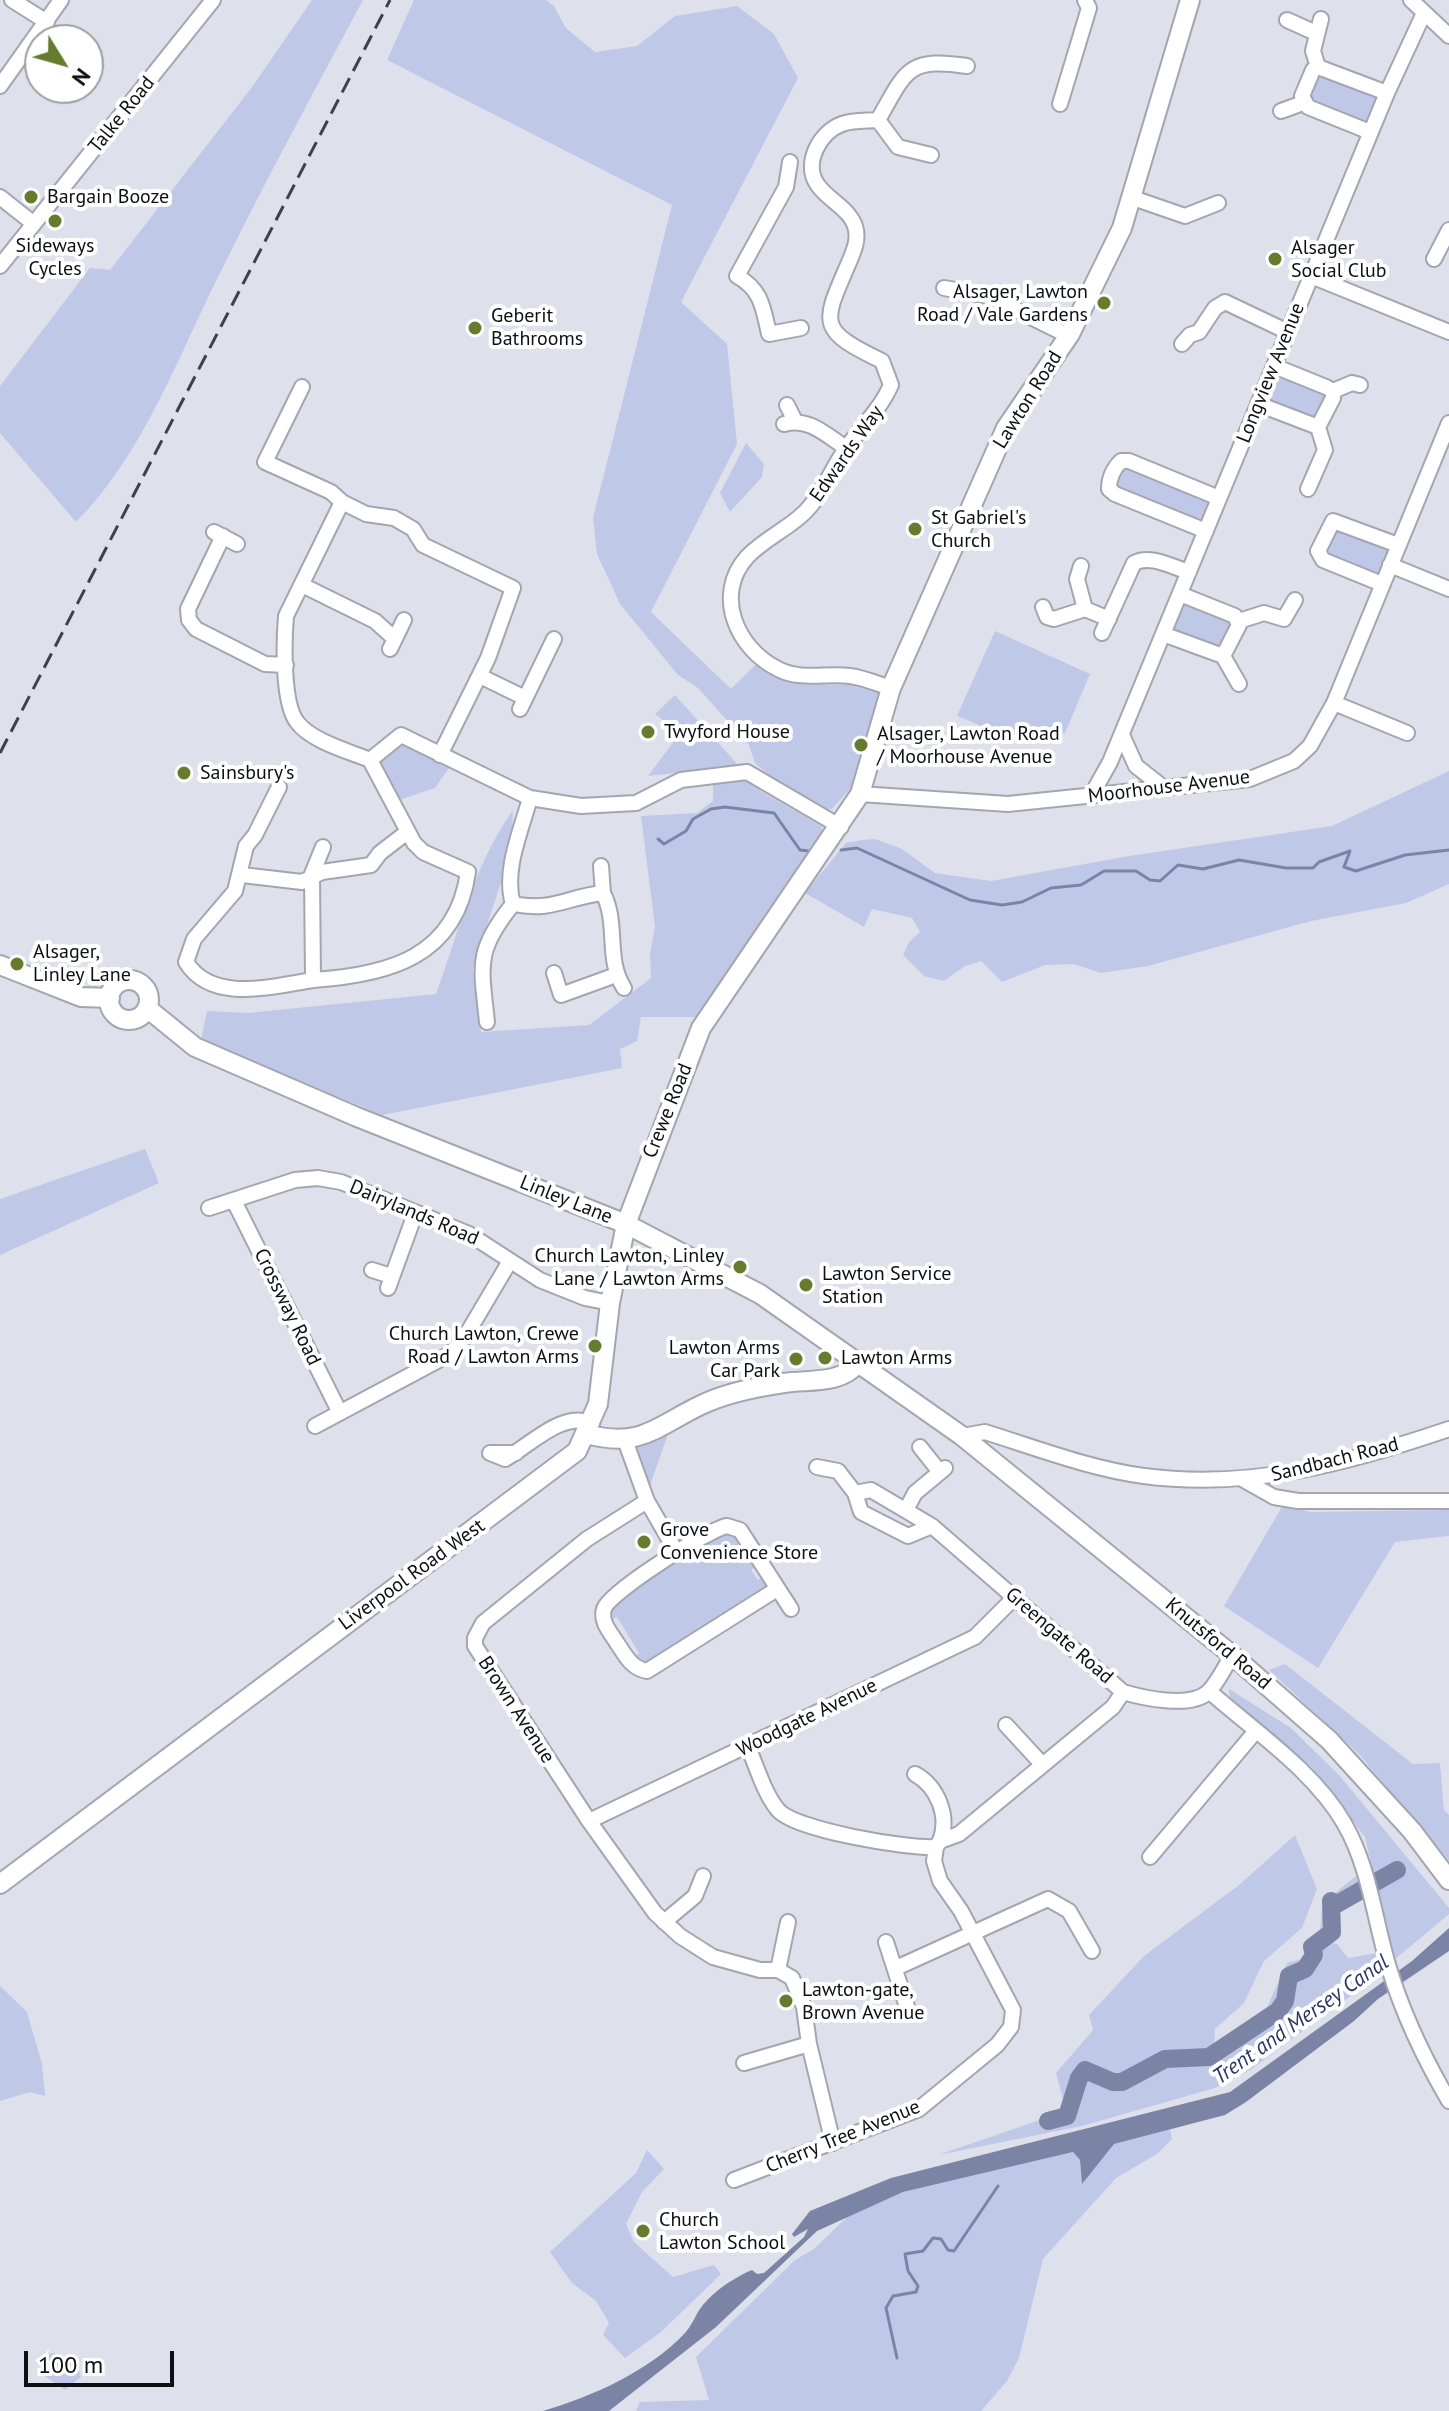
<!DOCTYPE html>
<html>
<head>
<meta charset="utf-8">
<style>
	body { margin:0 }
	#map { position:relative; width:1449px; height:2411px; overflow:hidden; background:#dee1ec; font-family:"PT Sans",sans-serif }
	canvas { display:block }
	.north { position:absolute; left:24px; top:24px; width:80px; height:80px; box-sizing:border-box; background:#fff; border:2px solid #9f9fa0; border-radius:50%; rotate:127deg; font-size:22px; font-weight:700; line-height:32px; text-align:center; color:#0e0f12 }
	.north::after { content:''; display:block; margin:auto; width:28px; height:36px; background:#657b2d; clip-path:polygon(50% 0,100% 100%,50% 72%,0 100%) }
	.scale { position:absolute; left:24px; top:2351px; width:150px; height:36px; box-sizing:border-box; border:4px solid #0e0f12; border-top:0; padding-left:10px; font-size:24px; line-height:28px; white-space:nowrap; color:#0e0f12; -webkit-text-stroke:6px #fff; paint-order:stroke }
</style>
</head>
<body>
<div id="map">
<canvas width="1449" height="2411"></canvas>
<div class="north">N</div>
<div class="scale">100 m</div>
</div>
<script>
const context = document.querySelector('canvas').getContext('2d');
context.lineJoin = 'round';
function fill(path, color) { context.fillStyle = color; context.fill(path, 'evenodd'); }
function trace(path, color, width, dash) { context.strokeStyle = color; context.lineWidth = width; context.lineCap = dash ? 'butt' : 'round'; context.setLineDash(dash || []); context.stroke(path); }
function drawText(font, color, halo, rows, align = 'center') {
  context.font = font + ' "PT Sans",sans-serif'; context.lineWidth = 8; context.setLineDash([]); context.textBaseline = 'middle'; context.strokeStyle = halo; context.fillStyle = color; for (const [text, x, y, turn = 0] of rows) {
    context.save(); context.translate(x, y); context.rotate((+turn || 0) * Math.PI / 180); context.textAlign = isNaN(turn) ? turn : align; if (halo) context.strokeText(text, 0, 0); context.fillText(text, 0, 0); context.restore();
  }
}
fill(new Path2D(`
	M312,0h51c-50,93 -100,186 -147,281 -40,81 -75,176 -140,241l-76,-89v-47l90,-118 20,2 142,-183z
	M414,0h132l8,6 12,22 29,24 42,-6 38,-30 62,-10 37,28 24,44 -117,224 46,42 10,100 -86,168 80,77 25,-25 37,20 57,1 32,9 -25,87 -25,28 -9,1 -43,-25 -25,-22 -6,-18 -51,-57 -20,-13 -58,-71 -23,-50 -4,-36 79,-313 -285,-145z
	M1316,72l66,23 -14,32 -61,-26z
	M1276,370l54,23 -10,28 -57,-18z
	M746,443l18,21 -2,13 -32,35 -10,-19z
	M1122,464l93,36 -12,27 -91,-40z
	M1331,527l62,19 -13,34 -58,-25z
	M1183,598l50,21 -9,32 -55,-18z
	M995,631l95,43 -25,59 -51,6 -57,-23z
	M675,695l64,71 -91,10 32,-43 -25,-19z
	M405,745l44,23 -14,20 -36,12 -18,-39 15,-14z
	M1449,771v113l-43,19 -95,18 -163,45 -47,7 -27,-9 -29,1 -43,17 -21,-21 -16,5 -21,15 -20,-5 -21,-21 6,-13 11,-10 -8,-14 -40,-9 -8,18 -59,-34 41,-50 16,-3 13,-1 27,10 33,24 56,8 138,-25 203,-30z
	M744,774l18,18 59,34 3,9 -124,182h-59l-4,24 -17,8 2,19 -240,47 -181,-75 6,-29 41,2 188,-19c23,-63 38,-129 77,-184l-2,41 -38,118 8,63 108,-7 62,-47 -1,-25 5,-26 -14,-111 56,-3 16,-12v-19z
	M145,1149l14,34 -159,72v-56z
	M668,1434l-20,57 -12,-38 2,-5z
	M1283,1505l27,7 139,-2v26l-54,6 -77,126 -94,-62z
	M723,1531h8l12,10 -7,5 7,13 9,-5 6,11 -7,5 7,10 6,-5 3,14 -120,79 -14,-9 6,-6 -22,-36 -9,4 3,-16z
	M1285,1664l128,100 27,-1 4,47 5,5v46l-90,-107 -90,-84z
	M1229,1689l62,39 48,47 110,133v6l-55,46 -29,-123 -54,-70 -81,-69z
	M1295,1835l22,54 -15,39 -38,33 -20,42 -29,26 -1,15 53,-37 20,-44 15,-4 18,-27 2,-22 8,-13 26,-21 7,17 -25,17 -11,32 10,2 11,14 29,-5 2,15 -5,11 -124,91 -35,18 -133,38 -144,29 128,-44 -10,-38 37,-43 -4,-15 55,-59 95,-71z
	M0,1986l27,26 15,52 3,32 -15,-4 -30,9z
	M1170,2129l2,10 -15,15 -41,24 -73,81 -24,99 -12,23 -26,30h-345l4,-9 69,-2 -13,-43 99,-97 19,-11 33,-32 56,-25 170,-40 7,8 2,23 32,-39z
	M647,2150l17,19 -22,23 -16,32 8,18 39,35 41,-12 7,9 -60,58 -36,26 -22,-23 6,-12 -13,-22 -24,-18 -22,-31 86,-79z
	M54,2353c12,3 24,11 27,24l-16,13 -25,-17 4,-19z`), '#c0c8e7');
fill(new Path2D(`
	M1449,1928v23l-71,48 -24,22 -108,81 -21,13 -111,29 -32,40 -2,-24 -7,-8 -170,40 -86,39 -101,96 -107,84h-66c50,-15 105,-39 142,-78 6,-7 9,-14 13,-21 11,-18 35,-34 54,-42l5,4 7,-1 40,-36 4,-8 -14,8 -2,-3 18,-23 81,-33 339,-86 182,-131z`), '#7c84a5');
trace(new Path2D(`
	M658,839l6,5 22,-13 7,-12 18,-10 14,-2 49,6 26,37 9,1
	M841,850l16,-2 113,52 32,5 20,-3 29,-14 30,-3 23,-14h32l14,9 10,1 18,-16 25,4 36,-9 47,8h27l6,-6 31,-11 -6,16 12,4 49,-16 44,-5
	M897,2358l-11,-50 7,-12 23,-4 2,-6 -10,-15 -3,-17 18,-3 10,-13 8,1 7,11 6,1 44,-65`), '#7c84a5', 3);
trace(new Path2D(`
	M1048,2121l19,-5 12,-38 6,-8 28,12h9l43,-23 44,-2 69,-46 7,-10 4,-25 16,-7 9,-14 -2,-8 20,-15 -1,-31 6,3 60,-34`), '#7c84a5', 18);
const minor = new Path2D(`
	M12,0l35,22
	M1411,0l38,36
	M1287,20l29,13
	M1318,67l-5,-16 8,-32
	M0,86l61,-86
	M1060,104l29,-96 -4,-8
	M1281,111l22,-8
	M878,120c-12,1 -25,0 -36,4 -22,8 -39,39 -25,60 11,17 35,25 39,46 2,11 -2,20 -6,30 -27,63 -35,69 32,101l9,24c-11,25 -31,43 -46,65 -14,20 -23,45 -40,62 -17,17 -41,27 -58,45 -34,38 -10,92 31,112 23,12 47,4 72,7 14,2 28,8 41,12
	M878,120c28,-49 29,-63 89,-54
	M878,120l20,27 33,8
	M1370,132l-62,-25 -6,-11 11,-26 5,-3 69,26
	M790,162l-4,25 -49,89c25,14 26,32 32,58l32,-6
	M0,197l34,27
	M1133,198l52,18 33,-13
	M1434,259l15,-29
	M0,266l213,-266
	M1311,276l138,56
	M944,288l44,8 81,40
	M1182,344l8,-9 9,-3 16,-24 10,-6 63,30
	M302,387l-37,75 66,30 11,10 24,12 28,4 19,11 10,16 90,43 -25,70 -48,97
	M1333,391l19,-8 8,2
	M1258,404l60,23 15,-29v-7l-7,-4 -52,-21
	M787,405l8,16
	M784,424c25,-7 42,11 62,24
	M1308,489l17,-39 -7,-23
	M342,502l-56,114c-2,23 -4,87 11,106 14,19 51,29 73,38l31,-25 129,63 51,8 55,-3 45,-23 66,-8 94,55
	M1206,531l-91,-37 -6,-5c0,-11 4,-20 12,-28h8l90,37
	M214,532l23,12
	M223,536l-35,73 1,11 7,9 69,35 21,1
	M1390,565l59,24
	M1081,566l-4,13 8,30
	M1382,584l-59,-24 -5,-9 15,-30 65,24
	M302,585l73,36 20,18
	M1043,607l4,10 7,2 31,-10 24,10
	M1239,621l25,-8 20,6 11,-19
	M1102,633l32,-70c16,-9 38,4 55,9
	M1163,634l60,22 16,-31 -4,-9 -55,-22
	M390,649l14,-29
	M1223,656l16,28
	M480,676l45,22
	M1334,703l73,30
	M520,709l34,-70
	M1122,735l14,31 28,22
	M279,787l-24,48 -9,11 -11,45 -41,48 -8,23c26,42 87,24 127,18l-1,-106 11,-27
	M860,794l148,10 242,-25 44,-18 16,-15 24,-43 115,-280
	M1091,796l19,-34 277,-669 37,-80
	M530,798c-9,33 -27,73 -17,106 40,8 53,-7 90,-11 16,31 2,65 21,95
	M601,866l2,27
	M242,875l60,7 20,-10 49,-7 9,-12 26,-20
	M554,973l7,22 55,-20
	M313,980c76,-5 143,-23 155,-108l-45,-20 -9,-9 -44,-83
	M487,1022c-6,-57 -12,-71 26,-118
	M234,1201l106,212
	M209,1208l86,-28 23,-2 23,4 128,52 71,46 45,18 25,5
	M372,1270l19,6
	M388,1288l27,-74
	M315,1426l135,-72 15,-17 45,-76
	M962,1436l23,-4c51,16 106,37 159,44 107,14 205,-13 305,-47
	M625,1440l22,61 30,52
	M920,1447l19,24
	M516,1453h-26l15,6c26,-14 56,-48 87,-36
	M817,1467l21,4 17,22
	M1242,1479l32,18 24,4h151
	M647,1501l-60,38 -104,84 -8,15v8l114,175 66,92 25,23 33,21 47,13h18l14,8 12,29 5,37 24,99
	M907,1508l8,-15 30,-25
	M932,1526l-24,10 -47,-24 -6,-19 16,-3 61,36 191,166c20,6 66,16 84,1 10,-9 18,-26 25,-38
	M777,1589l-130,82c-16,-3 -21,-15 -30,-28 -6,-10 -17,-21 -13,-34 4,-16 105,-80 123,-83l13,4 51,79
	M1209,1691c45,40 104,79 135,132 26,45 30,96 45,145 14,46 36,92 60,133
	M1006,1725l35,38
	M748,1747c9,20 16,46 30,63 17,20 130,39 158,37l4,-6 19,-7 154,-127 10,-15
	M915,1774c22,12 35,42 25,67
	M589,1821l386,-184 39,-39
	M1150,1857l105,-125
	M664,1922l31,-26 8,-20
	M886,1942l22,68
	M896,1968l152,-69 21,12 23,40
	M778,1970l10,-48
	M744,2063l65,-19
	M734,2180l185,-71 78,-64 14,-18 2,-17 -52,-99 -21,-30 -6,-20 2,-14`);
const major = new Path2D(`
	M0,965l81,32 29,1
	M109 1000a20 20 0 1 1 40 0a20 20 0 1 1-40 0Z
	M147,1008l48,39 162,70 269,107 134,70 202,142 270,219 97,85 83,91 37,49
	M587,1434c53,15 70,-8 114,-29 25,-12 55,-18 83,-22 25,-4 56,2 74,-20
	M0,1884l577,-433 21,-47 12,-101 16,-79 75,-196 159,-234 31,-106 115,-260 64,-94 52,-106 68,-228`);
trace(minor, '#a3a6b1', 18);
trace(major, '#a3a6b1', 22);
trace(minor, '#fff', 14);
trace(major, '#fff', 18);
trace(new Path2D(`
	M0,753l390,-753`), '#404146', 3, [16, 8]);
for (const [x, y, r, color] of [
	[31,197,8,"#657b2d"],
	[55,221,8,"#657b2d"],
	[1275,259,8,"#657b2d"],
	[1104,303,8,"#657b2d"],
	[475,328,8,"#657b2d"],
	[915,529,8,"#657b2d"],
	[648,732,8,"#657b2d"],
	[861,745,8,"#657b2d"],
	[184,773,8,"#657b2d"],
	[17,964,8,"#657b2d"],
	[740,1267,8,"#657b2d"],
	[806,1285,8,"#657b2d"],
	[595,1346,8,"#657b2d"],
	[825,1358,8,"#657b2d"],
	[796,1359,8,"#657b2d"],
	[644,1542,8,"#657b2d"],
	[786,2001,8,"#657b2d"],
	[643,2231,8,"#657b2d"]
]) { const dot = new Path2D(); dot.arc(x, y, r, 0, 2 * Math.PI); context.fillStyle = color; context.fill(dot); trace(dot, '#fff', 3); }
drawText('20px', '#0e0f12', '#fff', [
	["Talke Road",122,115,-51],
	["Longview Avenue",1271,373,-68],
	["Lawton Road",1028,400,-58],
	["Edwards Way",847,454,-55],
	["Moorhouse Avenue",1169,787,-7],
	["Crewe Road",668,1111,-68],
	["Linley Lane",566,1200,22],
	["Dairylands Road",414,1213,23],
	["Crossway Road",287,1307,64],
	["Sandbach Road",1335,1460,-14],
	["Liverpool Road West",412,1575,-36],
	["Greengate Road",1059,1636,41],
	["Knutsford Road",1218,1644,40],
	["Brown Avenue",516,1710,57],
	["Woodgate Avenue",807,1718,-26],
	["Cherry Tree Avenue",843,2137,-22]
]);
drawText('20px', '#0e0f12', '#fff', [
	["Bargain Booze",47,197],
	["Sideways",55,246,"center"],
	["Cycles",55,269,"center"],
	["Alsager",1291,248],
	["Social Club",1291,271],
	["Alsager, Lawton",1088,292,"right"],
	["Road / Vale Gardens",1088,315,"right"],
	["Geberit",491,316],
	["Bathrooms",491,339],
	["St Gabriel's",931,518],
	["Church",931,541],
	["Twyford House",664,732],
	["Alsager, Lawton Road",877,734],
	["/ Moorhouse Avenue",877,757],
	["Sainsbury's",200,773],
	["Alsager,",33,952],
	["Linley Lane",33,975],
	["Church Lawton, Linley",724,1256,"right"],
	["Lane / Lawton Arms",724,1279,"right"],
	["Lawton Service",822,1274],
	["Station",822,1297],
	["Church Lawton, Crewe",579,1334,"right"],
	["Road / Lawton Arms",579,1357,"right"],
	["Lawton Arms",780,1348,"right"],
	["Car Park",780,1371,"right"],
	["Lawton Arms",841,1358],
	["Grove",660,1530],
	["Convenience Store",660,1553],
	["Lawton-gate,",802,1990],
	["Brown Avenue",802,2013],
	["Church",659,2220],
	["Lawton School",659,2243]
], 'left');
drawText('italic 22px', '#2b3461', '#fff', [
	["Trent and Mersey Canal",1301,2020,-35]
]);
</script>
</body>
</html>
